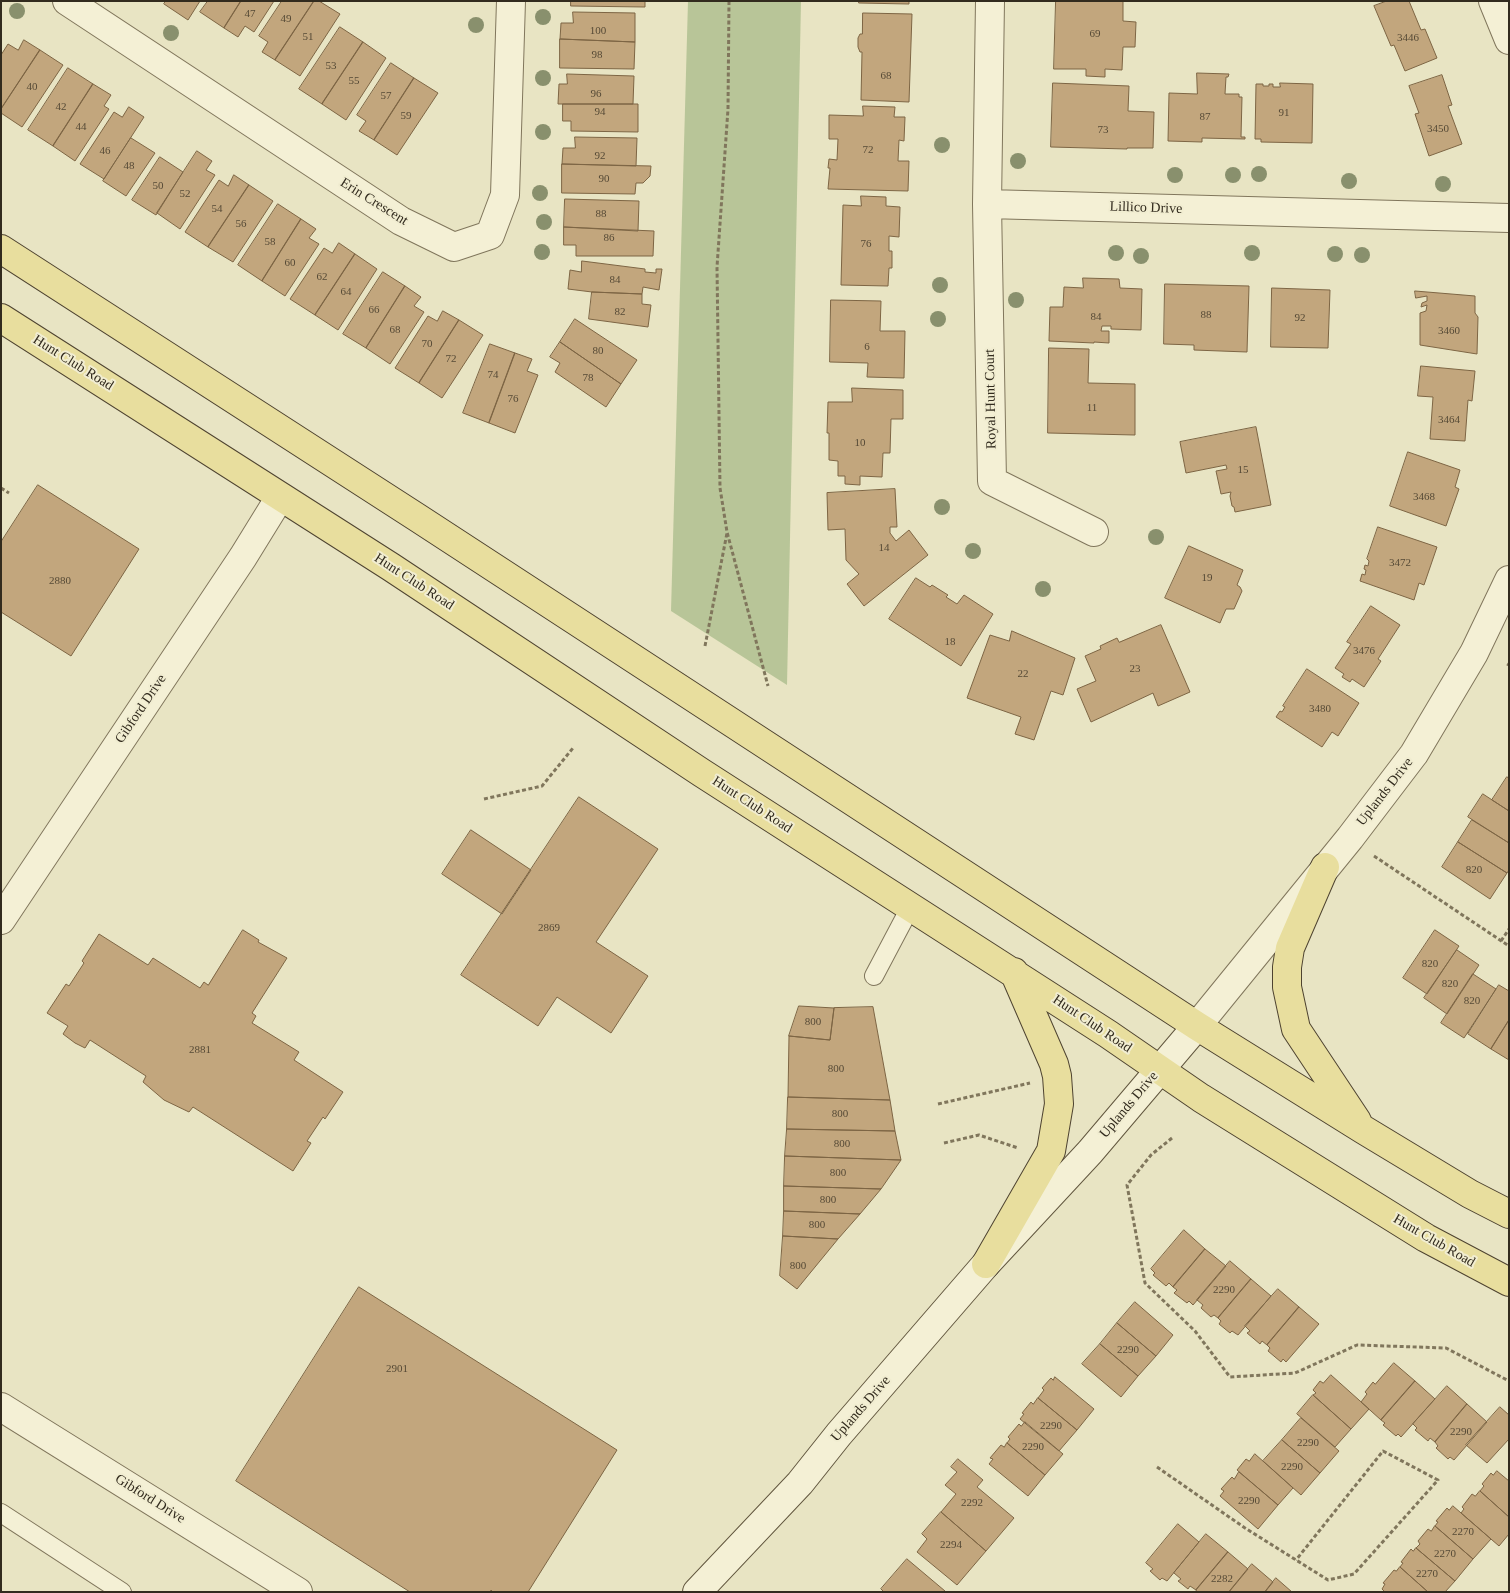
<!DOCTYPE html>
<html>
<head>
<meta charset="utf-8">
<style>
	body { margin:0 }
	#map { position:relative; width:1510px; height:1593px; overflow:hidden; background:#e8e4c3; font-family:"Times New Roman",serif }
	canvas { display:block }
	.frame { position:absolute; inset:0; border:2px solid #322b1e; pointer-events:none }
</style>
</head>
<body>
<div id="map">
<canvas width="1510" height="1593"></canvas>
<div class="frame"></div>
</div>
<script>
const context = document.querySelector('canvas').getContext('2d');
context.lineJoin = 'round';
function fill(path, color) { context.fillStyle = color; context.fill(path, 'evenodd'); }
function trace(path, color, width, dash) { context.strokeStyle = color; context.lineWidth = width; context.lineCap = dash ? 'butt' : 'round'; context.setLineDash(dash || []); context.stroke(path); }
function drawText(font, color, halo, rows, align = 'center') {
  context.font = font + ' "Times New Roman",serif'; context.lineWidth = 4; context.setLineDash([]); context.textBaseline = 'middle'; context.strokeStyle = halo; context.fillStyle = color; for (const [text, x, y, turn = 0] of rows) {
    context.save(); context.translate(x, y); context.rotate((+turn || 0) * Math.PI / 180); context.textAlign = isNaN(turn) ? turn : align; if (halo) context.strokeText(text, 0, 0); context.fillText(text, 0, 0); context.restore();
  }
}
fill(new Path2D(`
	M688,1h113l-14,684 -116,-74z`), '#b8c598');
const building = new Path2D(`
	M166,1h34l-12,19 -24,-16z
	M208,1h33l-17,27 -24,-16z
	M241,1h33l-20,31 -9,-6 -7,11 -14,-9z
	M282,1h32l-39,59 -13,-8 6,-10 -9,-6z
	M314,1h5l21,13 -40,62 -25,-16z
	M571,1h74v6l-74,-1z
	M859,1h50v3l-50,-1z
	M1056,1h67v20l13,1 -1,25h-12l-1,23 -17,-1v8l-19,-1v-7h-32z
	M1387,1h22l12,29 4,-1 12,29 -32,13 -11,-26 -3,1 -17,-40z
	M573,12l62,1v29l-75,-3 1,-16h12z
	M863,13l49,1 -3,88 -48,-2 1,-48h-2l-2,-5v-9l2,-4h2z
	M340,27l23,15 -41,62 -23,-15z
	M560,39l75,3 -1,27 -74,-1z
	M24,40l16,10 -39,59v-54l7,-11 10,6z
	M363,42l23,16 -40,62 -24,-16z
	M40,50l23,15 -41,62 -21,-14v-4z
	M391,63l23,15 -40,62 -15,-9 7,-10 -9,-6z
	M68,68l25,16 -40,62 -25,-16z
	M1197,73l32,1 -1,3h-2l-1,17h14v3h3l-1,40h4v2l-43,-1v4l-34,-1 1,-48 28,1z
	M567,74l67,2 -1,28h-75l1,-20h8z
	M1442,75l10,30 -4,1 14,38 -33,12 -14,-42 4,-1 -10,-27z
	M414,78l24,15 -41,62 -23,-15z
	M1053,83l76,3 -1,25 26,1 -1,36h-26v1l-76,-2z
	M1280,83l33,1 -1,59 -51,-1v-3h-6l1,-55h7v2h6v-2h4v3h7z
	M93,84l18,11 -7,11 5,3 -34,52 -22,-15z
	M563,104h75v28l-67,-1v-10h-8z
	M863,106l32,1 -1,10h11l-1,24 -5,-1 -1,21h11l-1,30 -80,-2 2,-21h-2l1,-9 8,1 1,-21h-9v-24l34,1z
	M129,107l15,10 -40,62 -24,-15 34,-52 8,5z
	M575,137l62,1 -1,28 -74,-2 1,-16h12z
	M131,138l24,15 -29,43 -23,-15z
	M197,151l15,10 -6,9 9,5 -35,54 -23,-16z
	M160,157l23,15 -27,43 -24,-15z
	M562,164l89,2 -1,10 -7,7h-7l-1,11 -73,-1z
	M234,175l15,10 -41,62 -23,-15 34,-52 9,6z
	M249,185l24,16 -40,61 -25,-15z
	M861,196l25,1v9l14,1 -1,30 -10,-1v15h3v17h-3l-1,18 -47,-1 2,-80 18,1z
	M565,199l74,2 -1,30 -74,-4z
	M278,204l23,15 -39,62 -24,-16z
	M301,219l15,10 -7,9 10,6 -34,52 -23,-15z
	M564,227l90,4 -1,25h-77v-11h-12z
	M339,243l16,11 -40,61 -25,-16 34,-51 8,5z
	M355,254l22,15 -39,61 -23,-15z
	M582,261l63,8v3l11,1v-4h6l-3,21 -16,-3 -1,7 -50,-2 -24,-3 2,-19 11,2z
	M383,272l22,14 -39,62 -23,-14z
	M1083,278l36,1 1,9 22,1 -1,41 -30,-1v-3h-9l-1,5h8v12l-15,-1v1l-45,-2 1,-34h13l1,-20 19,1z
	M1165,284l84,2 -2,66 -53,-2v-5l-30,-1z
	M405,286l16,11 -7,9 10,6 -34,52 -24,-16z
	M1272,288l58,2 -2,58 -57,-1z
	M1415,291l60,5v17l3,4 -1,37 -57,-9v-32l6,-2 1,-6 -6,2 1,-4 5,-2v-5l-11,2z
	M592,292l50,2v10l9,1 -3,22 -59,-8z
	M831,300l50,1 -1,30h25l-1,47 -37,-1 1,-14 -38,-1z
	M443,311l16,9 -40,63 -24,-15 33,-52 9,5z
	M575,319l62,41 -16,24 -61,-42z
	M459,320l24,15 -41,63 -23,-15z
	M560,342l61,42 -15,23 -51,-35 5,-9 -10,-6z
	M490,344l25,9 -26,70 -26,-10z
	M1049,348l40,1 -1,34 47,1v51l-87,-2z
	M515,353l17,6 -5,12 11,4 -23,58 -26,-10z
	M1421,366l54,5 -3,30 -4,-1 -3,41 -35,-2 3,-42 -15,-1z
	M852,388l51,2v29h-12l-1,34h-7l-1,24 -22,-1v9l-15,-1v-8h-7v-15l-9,-1v-27h-2l1,-31h24z
	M1256,427l15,78 -36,7 -1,-5 -2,-1 -2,-10 1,-4 -10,2 -5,-23 11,-2 -1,-4 -40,8 -6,-31z
	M1408,452l52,18 -5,17 4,2 -13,37 -56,-20z
	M38,485l101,64 -68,107 -70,-44v-70z
	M895,489l2,38h-7v6l6,8 13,-11 19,25 -64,51 -17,-22 12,-10 -13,-14 -1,-31 -17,1 -1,-37z
	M1378,527l59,20 -13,38 -5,-2 -5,17 -54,-19 2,-7 3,1 1,-5 -2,-1 1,-4 3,1 1,-5 -2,-2z
	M1189,546l54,24 -6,15 3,2 2,4 -8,18h-8l-6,14 -55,-25z
	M916,578l14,9 2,-2 16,10 -2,2 11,7 7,-9 29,19 -32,52 -72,-47z
	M1371,606l29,19 -22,34 3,2 -17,26 -12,-8 -2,3 -8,-5 2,-3 -9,-6 16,-24 -4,-2z
	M1161,625l29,67 -32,14 -5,-13 -62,29 -14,-33 19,-8 -11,-25 16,-7 -1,-3 17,-8 2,4z
	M1012,631l63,27 -12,37 -12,-4 -17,49 -19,-6 6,-17 -54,-19 23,-63 19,6z
	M1307,669l52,34 -21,33 -6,-4 -10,15 -46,-30 4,-6 2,1 3,-5 -2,-1z
	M1507,777l2,1v33l-17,-11z
	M1483,794l26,17v32l-41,-26z
	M579,797l79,52 -62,93 52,34 -37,57 -54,-36 -19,29 -77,-51z
	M1472,820l37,23v27l-2,3 -49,-31z
	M471,830l60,40 -29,44 -60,-40z
	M1458,842l49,31 -17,26 -48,-32z
	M243,930l16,10 -1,2 29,16 -35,55 4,3 -4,7 47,29 -5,8 49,32 -18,27 -2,-2 -16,24 4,2 -18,28 -100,-64 -4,5 -25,-12 -21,-18 3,-6 -56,-36 -5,8 -10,-5 -12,-9 5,-8 -21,-13 19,-29 3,2 15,-23 -2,-2 17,-27 49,31 5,-7 47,30 4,-6 4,3z
	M1435,930l24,16 -32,48 -24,-16z
	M1457,950l22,15 -32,49 -23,-16z
	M1473,974l23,15 -32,49 -23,-15z
	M1499,985l10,6v29l-18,29 -23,-15z
	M799,1006l35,2 -4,32 -41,-4z
	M873,1007l17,93 -102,-3 1,-61 41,4 4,-32z
	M1509,1020v40l-18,-11z
	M788,1097l102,3 5,31 -108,-2z
	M787,1129l108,2 6,29 -116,-4z
	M785,1156l116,4 -20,29 -97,-3z
	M784,1186l97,3 -21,25 -76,-3z
	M784,1211l76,3 -22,25 -55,-3z
	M1184,1230l21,19 -32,38 -4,-4 -3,3 -13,-11 2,-2 -4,-4z
	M783,1236l55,3 -41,50 -17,-13z
	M1205,1249l21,17 -33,39 -4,-4 -2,2 -13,-10 3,-3 -4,-3z
	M1230,1261l21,18 -33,39 -4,-3 -3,2 -10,-9 2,-3 -6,-5z
	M1251,1279l20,17 -33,39 -6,-4 -2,2 -11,-9 2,-3 -3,-3z
	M359,1287l258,163 -89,142h-35l-2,-2 -1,2h-80l-174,-111z
	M1278,1289l21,18 -32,38 -5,-4 -2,3 -13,-11 3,-2 -5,-5z
	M1135,1302l38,33 -17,21 -39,-33z
	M1299,1307l20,17 -33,38 -3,-3 -2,3 -13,-11 2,-3 -3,-3z
	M1117,1323l39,33 -18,20 -38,-32z
	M1100,1344l38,32 -17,21 -39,-33z
	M1394,1363l21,18 -34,39 -20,-18 6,-8 -2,-2 8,-10 2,2z
	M1331,1375l38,34 -18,20 -38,-34 3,-2 -3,-3 7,-9 3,2z
	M1055,1377l39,32 -17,21 -39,-32 6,-8 -2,-2 9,-10 2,2z
	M1415,1381l20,18 -34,38 -3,-3 -2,2 -13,-11 2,-2 -4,-3z
	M1447,1386l20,18 -32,38 -5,-4 -2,3 -13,-11 2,-2 -4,-4z
	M1313,1395l38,34 -16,18 -38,-33z
	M1038,1398l39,32 -18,21 -39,-32 4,-5 -2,-1 9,-11 2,2z
	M1467,1404l20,18 -33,38 -4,-3 -2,2 -12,-11 2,-2 -3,-4z
	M1500,1407l9,8v24l-22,24 -21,-18z
	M1301,1418l38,33 -19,22 -38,-33z
	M1025,1422l38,32 -18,21 -38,-32 3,-4 -2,-2 11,-13 2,2z
	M1282,1440l38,33 -19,22 -38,-34z
	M1007,1443l38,32 -17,21 -39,-32 4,-5 -3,-1 11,-13 3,2z
	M1255,1454l38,34 -15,17 -41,-35 9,-11 3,2z
	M958,1459l25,21 -6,7 37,31 -28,33 -45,-39 15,-18 -11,-9 12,-13 -6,-5z
	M1497,1471l12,10v36l-29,-26 4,-5 -2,-2 9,-11 2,2z
	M1239,1472l39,33 -20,24 -38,-33 4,-5 -3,-2 11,-12 2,2z
	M1480,1491l29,26v17l-10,12 -38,-33 3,-4 -2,-2 10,-13 3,2z
	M1453,1506l38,33 -18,20 -38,-33 3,-4 -2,-1 11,-13 2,2z
	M941,1512l45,39 -29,34 -40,-33 10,-13 -5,-5z
	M1178,1524l21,18 -32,39 -5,-3 -2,2 -10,-9 3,-2 -7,-6z
	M1435,1526l38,33 -18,22 -39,-33 4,-4 -2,-3 10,-12 3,2z
	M1206,1534l22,18 -32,38 -6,-4 -2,3 -10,-8 3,-2 -7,-6z
	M1416,1548l39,33 -10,11h-17l-28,-25 3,-4 -2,-1 10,-13 2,2z
	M1228,1552l20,17 -19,23h-32l-1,-2z
	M907,1559l38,32v1h-61l-3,-3z
	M1252,1564l21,18 -8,10h-36z
	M1400,1567l28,25h-43l-3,-3 3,-5 -2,-1 11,-13 2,1z
	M1276,1578l16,14h-27z`);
fill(building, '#c2a67d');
trace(building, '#7d6544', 1);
const service = new Path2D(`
	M874,976l37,-70
	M1,1513l121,79`);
const minor = new Path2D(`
	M67,1l334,220 53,26 36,-12 15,-40 6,-194
	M990,1l-3,203 5,277 102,51
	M987,204l522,14
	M1,920l242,-363 37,-60
	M1,1407l297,185`);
const tertiary = new Path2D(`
	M1493,1l16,39
	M1197,1026l153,-188 64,-84 60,-101 35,-73`);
const secondary = new Path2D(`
	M697,1592l103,-109 39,-49 147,-170 104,-112 107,-126`);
const primary = new Path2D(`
	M1,249l417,269 779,508 167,104 106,64 39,20
	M1,318l390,249 311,206 406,261 93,64 225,140 83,44
	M1325,867l-35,81 -3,19v20l9,42 61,92
	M986,1264l65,-113 8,-47 -2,-28 -3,-12 -40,-92`);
trace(service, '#80765c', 20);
trace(minor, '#80765c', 30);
trace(tertiary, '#80765c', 30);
trace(secondary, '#62573f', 30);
trace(primary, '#4e4330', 30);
trace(new Path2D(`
	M729,1l-1,108 -11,158 3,221 7,44 41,154
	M1,488l8,5
	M705,646l22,-113
	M1507,664l2,1
	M484,799l58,-13 31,-38
	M1374,856l135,90
	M1501,941l8,-12
	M938,1104l92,-21
	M1172,1138l-21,17 -24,30 18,98 50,48 35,46 65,-4 62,-28 89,3 63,33
	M944,1143l35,-8 39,13
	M1157,1467l88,61 83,52 26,-6 84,-94 -55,-29 -87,109`), '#80765c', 3, [4, 2.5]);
trace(service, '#f4f0d5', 18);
trace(minor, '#f4f0d5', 28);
trace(tertiary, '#f4f0d5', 28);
trace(secondary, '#f4f0d5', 28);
trace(primary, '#e8de9e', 28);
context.fillStyle = '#89906d';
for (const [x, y] of [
	[17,11],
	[543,17],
	[476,25],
	[171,33],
	[543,78],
	[543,132],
	[942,145],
	[1018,161],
	[1259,174],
	[1175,175],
	[1233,175],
	[1349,181],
	[1443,184],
	[540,193],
	[544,222],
	[542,252],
	[1116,253],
	[1252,253],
	[1335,254],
	[1362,255],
	[1141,256],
	[940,285],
	[1016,300],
	[938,319],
	[942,507],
	[1156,537],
	[973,551],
	[1043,589]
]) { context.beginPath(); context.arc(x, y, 8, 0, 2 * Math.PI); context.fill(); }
drawText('11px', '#564a36', null, [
	["47",250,14],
	["49",286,19],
	["100",598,31],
	["69",1095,34],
	["51",308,37],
	["3446",1408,38],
	["98",597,55],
	["53",331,66],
	["68",886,76],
	["55",354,81],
	["40",32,87],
	["96",596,94],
	["57",386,96],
	["42",61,107],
	["94",600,112],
	["91",1284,113],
	["59",406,116],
	["87",1205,117],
	["44",81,127],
	["3450",1438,129],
	["73",1103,130],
	["72",868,150],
	["46",105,151],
	["92",600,156],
	["48",129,166],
	["90",604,179],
	["50",158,186],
	["52",185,194],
	["54",217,209],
	["88",601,214],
	["56",241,224],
	["86",609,238],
	["58",270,242],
	["76",866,244],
	["60",290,263],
	["62",322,277],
	["84",615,280],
	["64",346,292],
	["66",374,310],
	["82",620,312],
	["88",1206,315],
	["84",1096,317],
	["92",1300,318],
	["68",395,330],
	["3460",1449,331],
	["70",427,344],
	["6",867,347],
	["80",598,351],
	["72",451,359],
	["74",493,375],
	["78",588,378],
	["76",513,399],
	["11",1092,408],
	["3464",1449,420],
	["10",860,443],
	["15",1243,470],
	["3468",1424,497],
	["14",884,548],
	["3472",1400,563],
	["19",1207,578],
	["2880",60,581],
	["18",950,642],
	["3476",1364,651],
	["23",1135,669],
	["22",1023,674],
	["3480",1320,709],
	["820",1474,870],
	["2869",549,928],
	["820",1430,964],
	["820",1450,984],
	["820",1472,1001],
	["800",813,1022],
	["2881",200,1050],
	["800",836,1069],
	["800",840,1114],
	["800",842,1144],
	["800",838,1173],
	["800",828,1200],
	["800",817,1225],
	["800",798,1266],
	["2290",1224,1290],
	["2290",1128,1350],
	["2901",397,1369],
	["2290",1051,1426],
	["2290",1461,1432],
	["2290",1308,1443],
	["2290",1033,1447],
	["2290",1292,1467],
	["2290",1249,1501],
	["2292",972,1503],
	["2270",1463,1532],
	["2294",951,1545],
	["2270",1445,1554],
	["2270",1427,1574],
	["2282",1222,1579]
]);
drawText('14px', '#322b1e', '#f1edd1', [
	["Erin Crescent",374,202,32],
	["Lillico Drive",1146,208,2],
	["Hunt Club Road",73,363,32],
	["Royal Hunt Court",991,399,-91],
	["Hunt Club Road",414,582,33],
	["Gibford Drive",141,709,-56],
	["Uplands Drive",1385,792,-52],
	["Hunt Club Road",752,805,33],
	["Hunt Club Road",1092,1024,34],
	["Uplands Drive",1129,1105,-50],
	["Hunt Club Road",1434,1241,30],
	["Uplands Drive",861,1409,-49],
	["Gibford Drive",150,1499,32]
]);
</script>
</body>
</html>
